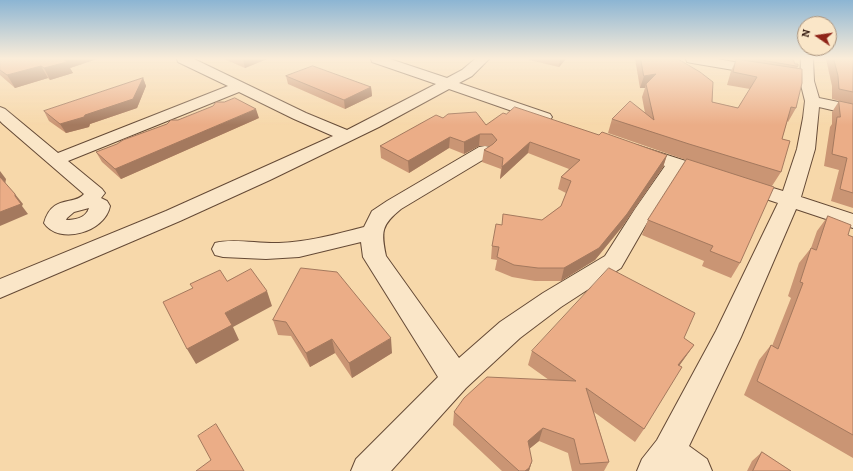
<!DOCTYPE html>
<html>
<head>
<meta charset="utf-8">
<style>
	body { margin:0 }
	#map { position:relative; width:853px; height:471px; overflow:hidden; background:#f7d8aa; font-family:Alegreya,serif }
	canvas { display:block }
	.north { position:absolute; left:797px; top:16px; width:40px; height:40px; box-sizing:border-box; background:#fae6c8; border:1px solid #ab947e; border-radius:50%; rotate:283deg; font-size:11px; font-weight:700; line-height:16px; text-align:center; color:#341a10 }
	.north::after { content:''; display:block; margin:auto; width:14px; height:18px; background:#8f2418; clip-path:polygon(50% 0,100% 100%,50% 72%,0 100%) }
</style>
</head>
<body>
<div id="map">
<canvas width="853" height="471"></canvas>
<div class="north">N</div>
</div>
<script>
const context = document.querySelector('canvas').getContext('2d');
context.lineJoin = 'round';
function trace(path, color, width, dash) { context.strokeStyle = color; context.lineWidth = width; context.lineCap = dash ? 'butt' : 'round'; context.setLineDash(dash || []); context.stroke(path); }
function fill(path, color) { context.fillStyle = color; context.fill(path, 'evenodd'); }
const street = new Path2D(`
	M177,59h17l112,54 41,17 89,-46 -64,-22 -1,-3h19l57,19 15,-8 13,-11h14l-17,17 -13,7 91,31 2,3 -2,3 -6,2 -6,-2 -89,-31 -70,38 -109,53 -90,41 -180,77v-19l166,-68 167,-75 -39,-17 -55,-27 -171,69 34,28 3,4 -4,5 6,3 3,5c-5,27 -52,39 -66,17 8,-29 30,-17 40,-29l-81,-70 -3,-3v-14l5,2 53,44 170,-67 -50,-24zM89,208c-3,10 -14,12 -23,12l1,-2 7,-6z
	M686,59h31l46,8 5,1 2,3 -2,3 -5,1 -71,-12 -5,-1z
	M801,59h12l1,22 5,17 34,7v10l-34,-8 -4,42 -14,48 52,17v14l-57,-19 -55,128 -52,109 18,13 5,12h-75l5,-12 15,-19 59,-109 62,-128 -42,-14 -3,-4 3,-4 7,-2 40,12 14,-42 6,-31 2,-17 -5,-20z
	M636,145l81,26 2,4 -2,4 -7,2 -30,-10 -28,43 -31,54 -60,39 -41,31 -54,50 -75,83h-40l5,-12 82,-82 -75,-120 -2,-15 -62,15 -33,2 -43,-2 -8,-2 -3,-6 3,-6c17,-5 45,1 64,0 30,-1 57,-9 85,-16l8,-16 15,-10 92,-54 6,-1 6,1 3,4 -3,4 -90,54c-20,16 -20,23 -15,47l73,102 41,-36 43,-29 62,-37 30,-47 30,-43 -35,-12 -3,-4 3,-4z`);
trace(street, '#654a36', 2);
fill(street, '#fae6c8');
fill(new Path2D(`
	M0,59h97l-27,9 3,5 -23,7 -2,-2 -33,10 -15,-13z
	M224,59h43l-22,9z
	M529,59h37l-7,8 -30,-7z
	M635,59h43l34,43 26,6 12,-19 -23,-4 4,-14 5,-11h-2v-1h59l2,5 3,2 -1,3 -1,39 -8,14 -1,-1 -5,18 -1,33 -9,14 -32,77 -9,15 -29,-12 2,-5 -62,-26 6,-15 38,-60 -78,-27 4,-14 33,-6 -3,-16 3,-9h-5z
	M826,59h27v149l-22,-7 8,-31 -15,-4 6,-39 2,-3v-12l7,-11h1l-8,-2v-13z
	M286,76l85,11 1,9 -27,13 -57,-25z
	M143,78l3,8 -9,22 -47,16 -1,3 -23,6 -17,-12 -5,-10z
	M259,118l-138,61 -19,-17 -6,-10z
	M443,118l43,7 113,10 68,20 -4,12 -41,60 -27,33 -34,21h-26l-23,-4 -17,-7 2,-10 -6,-1 1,-13 10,-21 40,-5 19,-14 5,-13 -8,-4 3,-12 8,-8 -41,-16 -28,26 1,-10 -19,-7 2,-12 7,-4h-12l-15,8 -15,-6 -40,25 -28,-15 -1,-12z
	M828,216l20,19 5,2v221l-109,-63 15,-35 12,-15 1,1 19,-48 -3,-2 11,-33 12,-15 6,-17z
	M301,268l91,85 -40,25 -17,-25 -25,14 -19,-31 -13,-1 -5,-15z
	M684,338l10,7 -15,21 -35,63 -9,13 -41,-30 15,50 -5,9h-32l-4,-18 -29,-12 -10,8 3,12 -3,10h-27l-49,-46 1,-13 95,-32 -21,-15 4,-14z
	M762,452l29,19h-44l5,-10z`), '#ca9574');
fill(new Path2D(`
	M61,59h36l-27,9 3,5 -23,7 -6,-12z
	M243,59h24l-22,9z
	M560,59h6l-7,8z
	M41,66l7,12 -33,10 -8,-13z
	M656,74l-10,10 -1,4h-5l4,-12z
	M143,78l3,8 -9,22 -47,16 -1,3 -23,6 -6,-9z
	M371,87l1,9 -27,13 -1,-9z
	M256,109l3,9 -138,61 -6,-10z
	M480,134l-1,12 -15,8v-12z
	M450,137l-1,11 -40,25 -1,-12z
	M530,142l-2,11 -28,26 2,-12z
	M667,155l-4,12 -41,60 -27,33 -34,21 3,-13z
	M0,171l6,8 -1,6 -5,-7z
	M15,194l8,10 -1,2 6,8 -28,12v-14l15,-16z
	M267,291l5,15 -39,21 6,13 -43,24 -9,-15 38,-36z
	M391,338l1,15 -40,25 -3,-15z
	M332,339l3,14 -25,14 -4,-14z
	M694,345l-25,35 9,-15z
	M543,428l-4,13 -16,13 5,-13z
	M532,461l-3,10h-4z`), '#a4795e');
const building = new Path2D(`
	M0,59h63l4,3 -23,6 -3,-2 -34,9 -7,-5z
	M641,59h37l22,13 13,10 -1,20 26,6 19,-31 -24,-5 3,-13 66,10v14l-6,25 -5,-1 -9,32 8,2 -9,31 -92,-28 -77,-25 18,-18 24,19 -8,-36 10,-10 -12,2z
	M756,59h37l2,5h3v2z
	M834,59h19v33l-14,-3 -1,-13z
	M313,66l58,21 -27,13 -58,-24z
	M143,78l-10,21 -48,16 -1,2 -24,7 -16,-13z
	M235,98l21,11 -141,60 -19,-17 21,-8 6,-4 44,-16 4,-4h7l35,-14 3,-4h8z
	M839,101l14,3v89l-13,-4 7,-31 -15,-4 5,-37h3z
	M515,107l84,28 3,-3 65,23 -40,59 -28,34 -35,20h-26l-24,-3 -17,-8 2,-10 -7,-1 4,-22 6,1 1,-11 39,6 19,-14 10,-25 -10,-4 19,-17 -50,-18 -28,25 1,-9 -19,-8 9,-6 4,-4 -5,-6h-12l-16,8 -14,-5 -42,24 -28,-15 56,-31 7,3 5,-4 28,-2 10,13 17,-12 3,1z
	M687,159l87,28 -34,76 -30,-12 3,-5 -65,-26z
	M0,177l15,17v2l6,8 -21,8z
	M828,216l23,9 -3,10 5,2v198l-96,-54 14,-36 7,4 25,-66 -3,-1 11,-34 5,2z
	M301,268l36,4 54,66 -42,25 -17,-24 -26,14 -20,-31 -13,-2z
	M609,268l86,45 -11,25 10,7 -16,20 4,2 -38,62 -58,-41 23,74 -29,2 -6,-25 -31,-11 -15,13 4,20 -3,7 -4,3h-6l-65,-59 10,-14 23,-21 89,4 -44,-30z
	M251,269l16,22 -42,22 7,12 -45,24 -24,-47 30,-14 -3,-4 30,-14 7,11z
	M216,424l28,47h-48l15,-11 -13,-24z
	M762,452l29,19h-38z`);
fill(building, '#ebad87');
trace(building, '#a4795e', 1);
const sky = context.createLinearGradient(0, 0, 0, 125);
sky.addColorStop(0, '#8cb5d3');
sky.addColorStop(0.47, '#fbedd9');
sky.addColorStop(1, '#fbedd900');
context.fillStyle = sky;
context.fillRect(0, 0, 853, 125);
</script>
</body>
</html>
